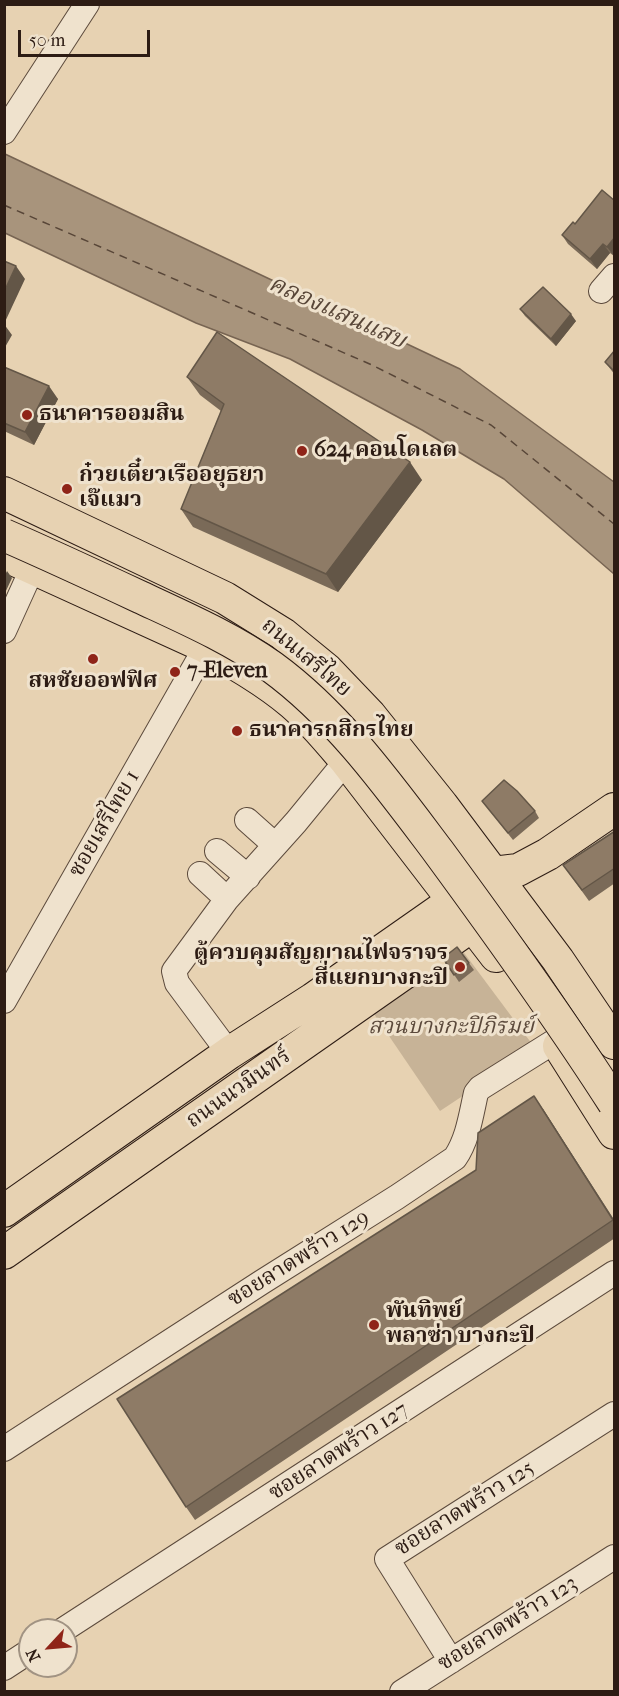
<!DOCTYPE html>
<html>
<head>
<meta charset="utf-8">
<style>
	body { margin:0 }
	#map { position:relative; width:619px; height:1696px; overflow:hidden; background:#e7d2b2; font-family:"IM FELL French Canon",serif }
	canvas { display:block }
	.frame { position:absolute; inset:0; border:6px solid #2d1c14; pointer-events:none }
	.north { position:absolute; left:18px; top:1618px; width:60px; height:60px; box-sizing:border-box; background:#efe2cd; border:2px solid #a19383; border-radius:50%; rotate:244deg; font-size:16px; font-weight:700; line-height:24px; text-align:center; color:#2d1c14 }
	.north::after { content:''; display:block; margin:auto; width:21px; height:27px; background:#8f2418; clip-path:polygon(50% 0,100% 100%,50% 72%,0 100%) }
	.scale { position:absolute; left:18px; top:30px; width:132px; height:27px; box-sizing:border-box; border:3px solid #2d1c14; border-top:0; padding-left:8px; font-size:18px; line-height:21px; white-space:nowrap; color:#2d1c14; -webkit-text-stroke:4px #efe2cd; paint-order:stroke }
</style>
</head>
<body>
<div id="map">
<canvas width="619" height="1696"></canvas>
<div class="frame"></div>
<div class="north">N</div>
<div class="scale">50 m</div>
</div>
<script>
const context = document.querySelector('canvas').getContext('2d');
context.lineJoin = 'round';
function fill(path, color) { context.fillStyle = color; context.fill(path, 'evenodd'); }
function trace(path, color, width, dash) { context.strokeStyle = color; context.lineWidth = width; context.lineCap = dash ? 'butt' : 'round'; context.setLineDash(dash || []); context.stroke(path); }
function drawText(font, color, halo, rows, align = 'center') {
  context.font = font + ' "IM FELL French Canon","Noto Serif Thai",serif'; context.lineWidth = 6; context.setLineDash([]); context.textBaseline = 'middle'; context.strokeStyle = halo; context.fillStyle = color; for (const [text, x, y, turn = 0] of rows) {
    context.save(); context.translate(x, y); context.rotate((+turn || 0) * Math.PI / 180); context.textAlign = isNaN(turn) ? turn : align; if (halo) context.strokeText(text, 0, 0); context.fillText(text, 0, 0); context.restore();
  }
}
fill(new Path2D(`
	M462,950l73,98 -95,63 -68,-100z`), '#c7b397');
const water = new Path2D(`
	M5,154l455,215 154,113v92l-110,-95 -82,-49 -132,-71 -94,-36 -191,-90z`);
fill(water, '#a8947c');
trace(water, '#776452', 1.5);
trace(new Path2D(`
	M4,205l368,160 119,60 123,99`), '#584638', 1.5, [8, 6]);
const minor = new Path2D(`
	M4,132l83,-128
	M601,291l13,-15
	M4,631l29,-64
	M247,820l28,25
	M217,851l31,26
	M200,874l27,25
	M4,1001l202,-354
	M229,1053l-52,-70 -3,-12 53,-72 69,-77 50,-61
	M4,1449l258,-167 135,-85 58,-39c13,-19 16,-43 21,-65l4,-5 75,-47
	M63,1630l551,-357
	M451,1661l-64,-102 227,-145
	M4,1668l26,-17
	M402,1692l212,-135`);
const major = new Path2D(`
	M4,493l221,105 58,36 44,36 43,45 72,90 116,155 56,83
	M4,555l202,92c30,17 60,34 86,56 20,17 37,38 54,58l150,195
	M559,1046l55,87
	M4,1211l225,-158 84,-54 180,-126 25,-3 30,-16 66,-45
	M4,1253l469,-328 14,-14`);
trace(minor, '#5c4a3c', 26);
trace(major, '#2d1c14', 34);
trace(minor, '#efe2cd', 24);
trace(major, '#e7d2b2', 32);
const majorBridge = new Path2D(`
	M4,535c46,20 91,41 136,62 45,21 91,41 132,70 66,48 117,119 166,184 61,83 121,166 176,252`);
trace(majorBridge, '#2d1c14', 34, []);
trace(majorBridge, '#e7d2b2', 32);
fill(new Path2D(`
	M615,201v54l-1,1 -4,-3 -13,16 -29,-25 -6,-9 13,-11z
	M520,309l56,12 -20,25 -31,-30z
	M615,350v25l-10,-13z
	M4,367l54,32 -24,46 -30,-14z
	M187,377l235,103 -84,112 -145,-65 -12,-18 40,-98 -21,-16z
	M482,801l53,10 4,7 -26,22z
	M615,831v52l-26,18 -26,-36z
	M457,947l17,23 -15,12 -16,-24z
	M543,1109l72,112v17l-420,282 -9,-13 290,-337z`), '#7a6a58');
fill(new Path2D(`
	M615,237v18l-1,1 -7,-9z
	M603,244l7,9 -13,16 -7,-10z
	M16,266l9,13 -21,45v-32z
	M571,314l5,7 -20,25 -5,-7z
	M4,324l8,11 -8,14z
	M49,386l9,13 -24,46 -9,-13z
	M410,462l12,18 -84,112 -12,-18z
	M7,571l5,7 -7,15 -1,-1v-15z
	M534,1096l9,13 72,113z`), '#635647');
const building = new Path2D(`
	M602,190l13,11v36l-8,10 -4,-3 -13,15 -28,-24 11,-13 2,2z
	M4,261l12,5 -12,26z
	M543,287l28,27 -20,25 -31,-30z
	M217,332l193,130 -84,112 -145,-65 43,-105 -37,-27z
	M615,350v22l-10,-10z
	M4,367l45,19 -24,46 -21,-9z
	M504,780l13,11 18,20 -27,22 -26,-32z
	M615,831v37l-33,22 -19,-25z
	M457,947l12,16 -15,12 -11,-17z
	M534,1096l79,124 -427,287 -69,-108 359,-229 2,-37z`);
fill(building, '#8e7b66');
trace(building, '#635647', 1.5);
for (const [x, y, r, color] of [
	[27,415,6,"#8f2418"],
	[302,451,6,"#8f2418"],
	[67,489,6,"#8f2418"],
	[93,659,6,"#8f2418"],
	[175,672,6,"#8f2418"],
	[237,731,6,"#8f2418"],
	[460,967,6,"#8f2418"],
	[374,1325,6,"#8f2418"]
]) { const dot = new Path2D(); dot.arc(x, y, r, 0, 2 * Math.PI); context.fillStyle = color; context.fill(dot); trace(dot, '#efe2cd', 2); }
drawText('bold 22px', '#2d1c14', '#efe2cd', [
	["ธนาคารออมสิน",39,415],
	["624 คอนโดเลต",314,451],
	["ก๋วยเตี๋ยวเรืออยุธยา",79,476],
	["เจ๊แมว",79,501],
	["7-Eleven",187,672],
	["สหชัยออฟฟิศ",93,682,"center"],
	["ธนาคารกสิกรไทย",249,731],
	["ตู้ควบคุมสัญญาณไฟจราจร",448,954,"right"],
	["สี่แยกบางกะปิ",448,979,"right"],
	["พันทิพย์",386,1312],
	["พลาซ่า บางกะปิ",386,1337]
], 'left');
drawText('22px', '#2d1c14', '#efe2cd', [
	["ถนนเสรีไทย",306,658,40],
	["ซอยเสรีไทย 1",105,824,-60],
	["ถนนนวมินทร์",239,1089,-35],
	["ซอยลาดพร้าว 129",299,1259,-32],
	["ซอยลาดพร้าว 127",339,1452,-33],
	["ซอยลาดพร้าว 125",465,1509,-32],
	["ซอยลาดพร้าว 123",508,1624,-32]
]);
drawText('italic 22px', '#5b493b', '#efe2cd', [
	["สวนบางกะปิภิรมย์",451,1028]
]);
drawText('italic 24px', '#584638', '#efe2cd', [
	["คลองแสนแสบ",337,313,24]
]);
</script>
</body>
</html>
